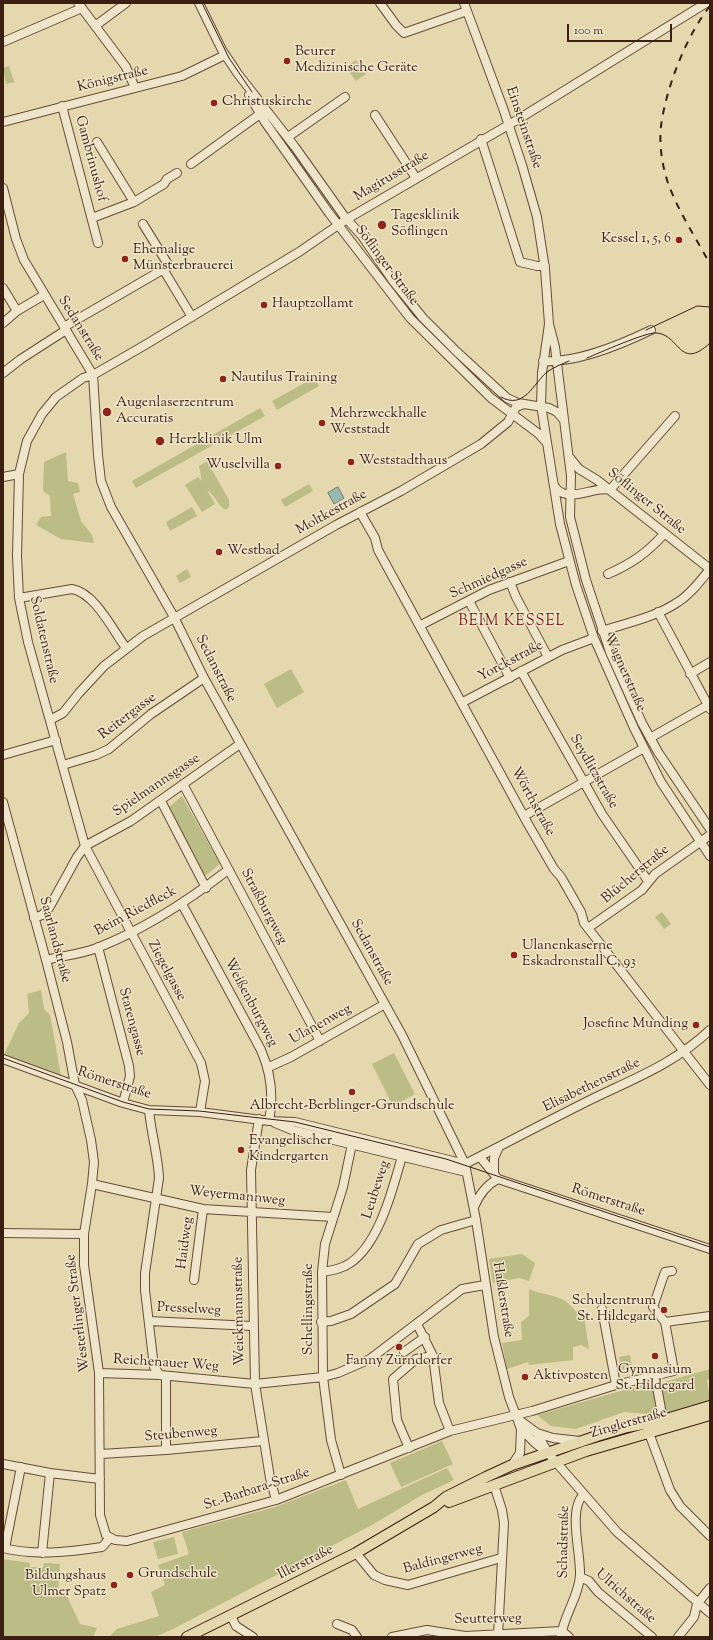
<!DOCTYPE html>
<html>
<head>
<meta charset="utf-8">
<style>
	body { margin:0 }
	#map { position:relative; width:713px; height:1640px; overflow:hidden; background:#e5d7ae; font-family:"Sorts Mill Goudy",serif }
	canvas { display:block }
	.frame { position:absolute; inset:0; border:4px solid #3b1f13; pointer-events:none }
	.scale { position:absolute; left:567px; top:24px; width:105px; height:18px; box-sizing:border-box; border:2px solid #3b1f13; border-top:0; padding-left:5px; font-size:12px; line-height:14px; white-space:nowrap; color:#3b1f13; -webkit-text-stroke:3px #eee5ca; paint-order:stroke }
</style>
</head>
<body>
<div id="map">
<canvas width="713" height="1640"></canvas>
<div class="frame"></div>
<div class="scale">100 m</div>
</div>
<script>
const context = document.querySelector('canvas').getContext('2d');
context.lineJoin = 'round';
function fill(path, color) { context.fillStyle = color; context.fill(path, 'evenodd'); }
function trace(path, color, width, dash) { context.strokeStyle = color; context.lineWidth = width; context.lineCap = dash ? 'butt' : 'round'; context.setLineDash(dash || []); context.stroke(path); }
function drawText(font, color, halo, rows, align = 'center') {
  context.font = font + ' "Sorts Mill Goudy",serif'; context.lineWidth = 3; context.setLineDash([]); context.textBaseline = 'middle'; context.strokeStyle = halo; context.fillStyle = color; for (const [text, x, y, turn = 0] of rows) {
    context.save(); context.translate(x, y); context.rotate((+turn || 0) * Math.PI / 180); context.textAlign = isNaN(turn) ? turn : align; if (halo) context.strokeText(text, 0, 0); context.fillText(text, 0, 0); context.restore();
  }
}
fill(new Path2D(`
	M356,60l10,14 -10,7 -10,-14z
	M9,66l5,16 -8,2 -3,-16z
	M314,378l5,8 -42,24 -5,-9z
	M260,408l5,8 -129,72 -4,-7z
	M66,452l2,29 10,2 2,9 -7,2 8,27 11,14 2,8 -33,-4 -25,-14 5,-8 10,-1 -1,-20 -7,-5 1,-29z
	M207,461l22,39v7l-3,3c-9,-5 -11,-15 -19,-20l8,14 -13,8 -17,-27 13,-8 4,4 -3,-15z
	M309,484l4,7 -28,16 -4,-7z
	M192,507l5,9 -27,15 -4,-9z
	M187,569l4,8 -11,6 -4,-7z
	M291,669l13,23 -27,16 -13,-24z
	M182,796l38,68 -15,12 -36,-69z
	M662,912l9,12 -7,5 -9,-12z
	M41,990l3,19 6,6 11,61 -58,-19 16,-34 10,-10 -2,-19z
	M394,1053l21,41 -22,12 -21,-42z
	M522,1254l13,9 -6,18 -9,-3 -27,5 -4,-24z
	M529,1289c18,8 34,4 46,22l8,-1 6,39 -8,-4 -8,2v13l-44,5 -1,-3 -21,7 -5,-26 20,-3 -1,-18 8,-6z
	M630,1355l2,13 -11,2 -2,-13z
	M710,1369v10l-3,1 3,20 -44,13 -5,-30z
	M652,1382l6,30 -9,2 -25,-2 -48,17 -25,-3 -14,-11z
	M442,1441l11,23 -52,23 -11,-24z
	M447,1468l7,12 -32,15 -50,30 -199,104 -18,8h-46l8,-8 42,-13 -8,-24 14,-7 -7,-20 31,-11 -7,-22 93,-25 71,-27 12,29z
	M174,1537l4,17 -20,5 -5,-17z
	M3,1559l27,4v4l13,1 1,-5 16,1 -2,29 8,1 14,30 17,4 -4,9h-90z`), '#bbbc86');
const water = new Path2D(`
	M338,487l6,11 -10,6 -6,-11z`);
fill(water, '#98b8b2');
trace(water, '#737b72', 1);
const minor = new Path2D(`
	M78,3l48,64 9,21
	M199,3l23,47 16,24 57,73 49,69 18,20 31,45 30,37 34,34 50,46 11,5 31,5 8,4 7,8
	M380,3l16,22 8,8 63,-22
	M464,3l39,105 19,57 15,52 8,52 4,55 6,23 16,129 -1,41 16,63 24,72 32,71 16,29 52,77
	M95,26l31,-23
	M3,42l79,-34
	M249,95l16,27 64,91 81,105 81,80 48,36 7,8
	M62,106l36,137
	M375,115l41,63
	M3,122l179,-46 43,-21
	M288,137l57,-40
	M481,139l39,123 17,4h8
	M97,142l37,60
	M191,164l69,-50
	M3,188l13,51 8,21 69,115 5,80 3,26 10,26 63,110 30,61 198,357 63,129 11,56 18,117 15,60 12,32 14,14 13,10 69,79 93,81
	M92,218l42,-16 30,-18 3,-5 10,-6
	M163,269l29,48
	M3,288l14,23
	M3,323l14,-12 27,-16
	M549,324l-7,49 -1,32 19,119 16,61 18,53 40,90 27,54 49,74
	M64,327l105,-61 -26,-42
	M543,361c34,2 77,-16 108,-31
	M3,373l18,-14 45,-29
	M570,458l9,11 18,11 113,89
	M3,477l16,-3
	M554,485c11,21 41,0 56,5
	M610,490l65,-74
	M360,512l15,26 3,12 150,274 26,45 7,8 20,35 3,11 126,162
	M608,574c23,-10 39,-21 56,-40
	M510,582l6,15 32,60
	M19,598l53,-9c23,4 40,40 54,59
	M469,601l41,77
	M658,612l52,97
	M421,625l68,-35 80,-29
	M602,631c25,-8 54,-14 76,-29 13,-8 22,-21 32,-33
	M521,671l81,143 46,67
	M690,674l20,-12
	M463,702l99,-52 32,-12
	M50,720l13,-7 16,-20 25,-27 39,-30 193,-111 65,-34 80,-47 27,-22 8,-15 8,-3
	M650,738l58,-33
	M3,755l53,-15
	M63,765l33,-10 13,-6 42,-35 53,-36
	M183,784l137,257
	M161,801l45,87
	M3,802l43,158 21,82 8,43 7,15 9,40 3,22 -2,22 -8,50v31l15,108 1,142 6,20 9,5 12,1 149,-41 174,-69 82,-20 84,-26 58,-14 -9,-49 -12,-15 12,-35 7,-1
	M524,816l120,-68
	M182,904l79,146c10,23 13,46 8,71
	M34,918l8,-3 7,-7 28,-51 8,-11 -57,-204 -9,-44 -2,-42 2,-82 8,-33 15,-27 14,-17 27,-19 10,-3 52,-30 154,-93 48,-33 170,-99 189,-117
	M588,928l54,-38 13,-16 55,-39
	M98,947l31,119 1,10 -7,27
	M46,960c17,-4 35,-6 51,-12 46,-18 92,-48 131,-78
	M3,1059l120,44 26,7 51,2 69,9 26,1 170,42c41,-21 83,-43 125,-64 43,-21 84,-36 120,-70
	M269,1067l22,-10 94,-53
	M149,1110c2,23 9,45 10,68l-14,95v17l9,77 6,8
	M200,1112l5,-31 -4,-18 -116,-217 46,-25 109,-77
	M259,1119l-8,51 4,214 15,94 6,22
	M275,1123l17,7 174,42
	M480,1157l18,22
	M494,1173v-15l5,-11
	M498,1179l212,70
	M92,1184l111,25 130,8
	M474,1207c5,-12 12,-22 24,-28
	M3,1233l81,1
	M322,1272c8,-1 16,-3 23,-6 33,-16 48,-78 57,-110
	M194,1280l9,-71
	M602,1309l14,76
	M149,1321l103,5
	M321,1322l10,-1 20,-7 44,-30 23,-40 23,-14 35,-10
	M665,1322l45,-6
	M417,1324l16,32 6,47 11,28
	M404,1352l21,-15
	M99,1373l61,2 95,9 68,-7 15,-4 32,-14 92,-70 23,-4
	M655,1376l8,44
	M166,1377v73
	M518,1419l19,14 11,20
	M537,1433l16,5 27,3
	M649,1433l21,57 10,16 30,30
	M409,1448l-12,-28 -4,-41 23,-20 17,-3
	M101,1454l65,-4 97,-9
	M3,1464l47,9 50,6
	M512,1465l8,-12 1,-24
	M341,1475l-10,-35 -8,-63 -1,-105 3,-28 18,-57 9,-43
	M494,1485l8,25 2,13 -6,112
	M3,1548c33,8 66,4 99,-1l8,-9
	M5,1548l16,-81
	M42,1553l8,-80
	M356,1553l18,22 11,5 23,5 93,-27
	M580,1577l9,4 9,11 54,45
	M231,1616l5,10 17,11
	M337,1624l15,6 5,7
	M561,1636c3,-21 18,-40 19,-61 1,-21 -12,-65 3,-80
	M392,1637l35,-7 38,6 97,-5 7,6
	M678,1637l16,-20 3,-13 13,-16`);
const major = new Path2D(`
	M449,1502l137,-51 124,-36
	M187,1637l169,-84 78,-46 12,-10 40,-20 26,-12 85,-29 30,-9 36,-7 47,-14`);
trace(minor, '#664d3a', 10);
trace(major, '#3b1f13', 12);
trace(minor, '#eee5ca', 8);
trace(major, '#e5d7ae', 10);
trace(new Path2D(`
	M202,3l27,55 23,34
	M646,330l51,-24 13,1
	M587,358c12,-5 59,-26 69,-25 24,1 23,39 54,10
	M501,397c23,13 32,-13 46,-25 7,-5 15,-8 22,-11
	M3,1058l120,44 26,7 50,2 96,11 151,37 264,88`), '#3b1f13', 1);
trace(new Path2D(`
	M710,6c-24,30 -44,82 -49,120 -2,19 1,39 7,57 10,28 28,55 42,81`), '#3b1f13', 2, [7, 7]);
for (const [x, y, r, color] of [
	[287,61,4,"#8f2418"],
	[214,103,4,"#8f2418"],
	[382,225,5,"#8f2418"],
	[679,240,4,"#8f2418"],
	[125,259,4,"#8f2418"],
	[264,305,4,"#8f2418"],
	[223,379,4,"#8f2418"],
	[107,412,5,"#8f2418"],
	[322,423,4,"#8f2418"],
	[160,441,5,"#8f2418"],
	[351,462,4,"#8f2418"],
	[278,466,4,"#8f2418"],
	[219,552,4,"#8f2418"],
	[514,955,4,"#8f2418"],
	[696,1025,4,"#8f2418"],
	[352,1092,4,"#8f2418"],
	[241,1150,4,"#8f2418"],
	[664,1310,4,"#8f2418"],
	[399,1347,4,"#8f2418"],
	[655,1356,4,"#8f2418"],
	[525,1377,4,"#8f2418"],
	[130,1575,4,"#8f2418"],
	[114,1585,4,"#8f2418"]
]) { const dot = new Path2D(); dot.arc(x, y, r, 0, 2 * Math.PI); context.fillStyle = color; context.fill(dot); trace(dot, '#eee5ca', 1.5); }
drawText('14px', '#3b1f13', '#eee5ca', [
	["Beurer",295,53],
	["Medizinische Geräte",295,69],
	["Christuskirche",222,103],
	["Tagesklinik",391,217],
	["Söflingen",391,233],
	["Kessel 1, 5, 6",671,240,"right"],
	["Ehemalige",133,251],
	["Münsterbrauerei",133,267],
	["Hauptzollamt",272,305],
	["Nautilus Training",231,379],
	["Augenlaserzentrum",116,404],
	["Accuratis",116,420],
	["Mehrzweckhalle",330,415],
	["Weststadt",330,431],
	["Herzklinik Ulm",169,441],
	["Weststadthaus",359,462],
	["Wuselvilla",270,466,"right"],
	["Westbad",227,552],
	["Ulanenkaserne",522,947],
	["Eskadronstall C, 93",522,963],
	["Josefine Munding",688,1025,"right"],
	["Albrecht-Berblinger-Grundschule",352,1107,"center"],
	["Evangelischer",249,1142],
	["Kindergarten",249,1158],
	["Schulzentrum",656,1302,"right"],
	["St. Hildegard",656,1318,"right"],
	["Fanny Zürndorfer",399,1362,"center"],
	["Gymnasium",655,1371,"center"],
	["St. Hildegard",655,1387,"center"],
	["Aktivposten",533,1377],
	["Grundschule",138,1575],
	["Bildungshaus",106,1577,"right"],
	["Ulmer Spatz",106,1593,"right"]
], 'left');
drawText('14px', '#3b1f13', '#eee5ca', [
	["Königstraße",113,80,-14],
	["Einsteinstraße",523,128,71],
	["Gambrinushof",90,159,75],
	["Magirusstraße",392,177,-31],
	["Söflinger Straße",386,266,53],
	["Sedanstraße",80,329,58],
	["Söflinger Straße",646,502,39],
	["Moltkestraße",332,513,-29],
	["Schmiedgasse",489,579,-24],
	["Soldatenstraße",43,640,77],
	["Yorckstraße",511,662,-28],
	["Sedanstraße",215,669,63],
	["Wagnerstraße",624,673,66],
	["Reitergasse",128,717,-37],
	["Seydlitzstraße",593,772,60],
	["Spielmannsgasse",157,786,-34],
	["Wörthstraße",532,802,61],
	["Blücherstraße",636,875,-40],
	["Straßburgweg",263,907,62],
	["Beim Riedfleck",136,912,-28],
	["Saarlandstraße",54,940,75],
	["Sedanstraße",371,953,61],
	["Ziegelgasse",166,971,62],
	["Weißenburgweg",250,1003,62],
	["Starengasse",131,1022,75],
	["Ulanenweg",321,1025,-29],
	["Römerstraße",114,1084,18],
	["Elisabethenstraße",592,1086,-26],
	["Leubeweg",377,1190,-72],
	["Weyermannweg",237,1197,6],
	["Römerstraße",608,1201,18],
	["Haidweg",186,1243,-83],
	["Haßlerstraße",502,1300,81],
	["Schellingstraße",310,1309,-90],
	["Presselweg",189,1310,3],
	["Weickmannstraße",240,1311,-91],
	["Westerlinger Straße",79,1313,-97],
	["Reichenauer Weg",166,1364,4],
	["Zinglerstraße",629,1424,-16],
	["Steubenweg",181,1435,-5],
	["St.-Barbara-Straße",257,1490,-18],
	["Schadstraße",565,1542,-89],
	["Baldingerweg",443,1560,-15],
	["Illerstraße",306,1563,-27],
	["Ulrichstraße",625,1597,41],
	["Seutterweg",488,1620,-1]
]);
context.letterSpacing = '1px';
drawText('15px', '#7a1f14', '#eee5ca', [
	["BEIM KESSEL",512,622]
]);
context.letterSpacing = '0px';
</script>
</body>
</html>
